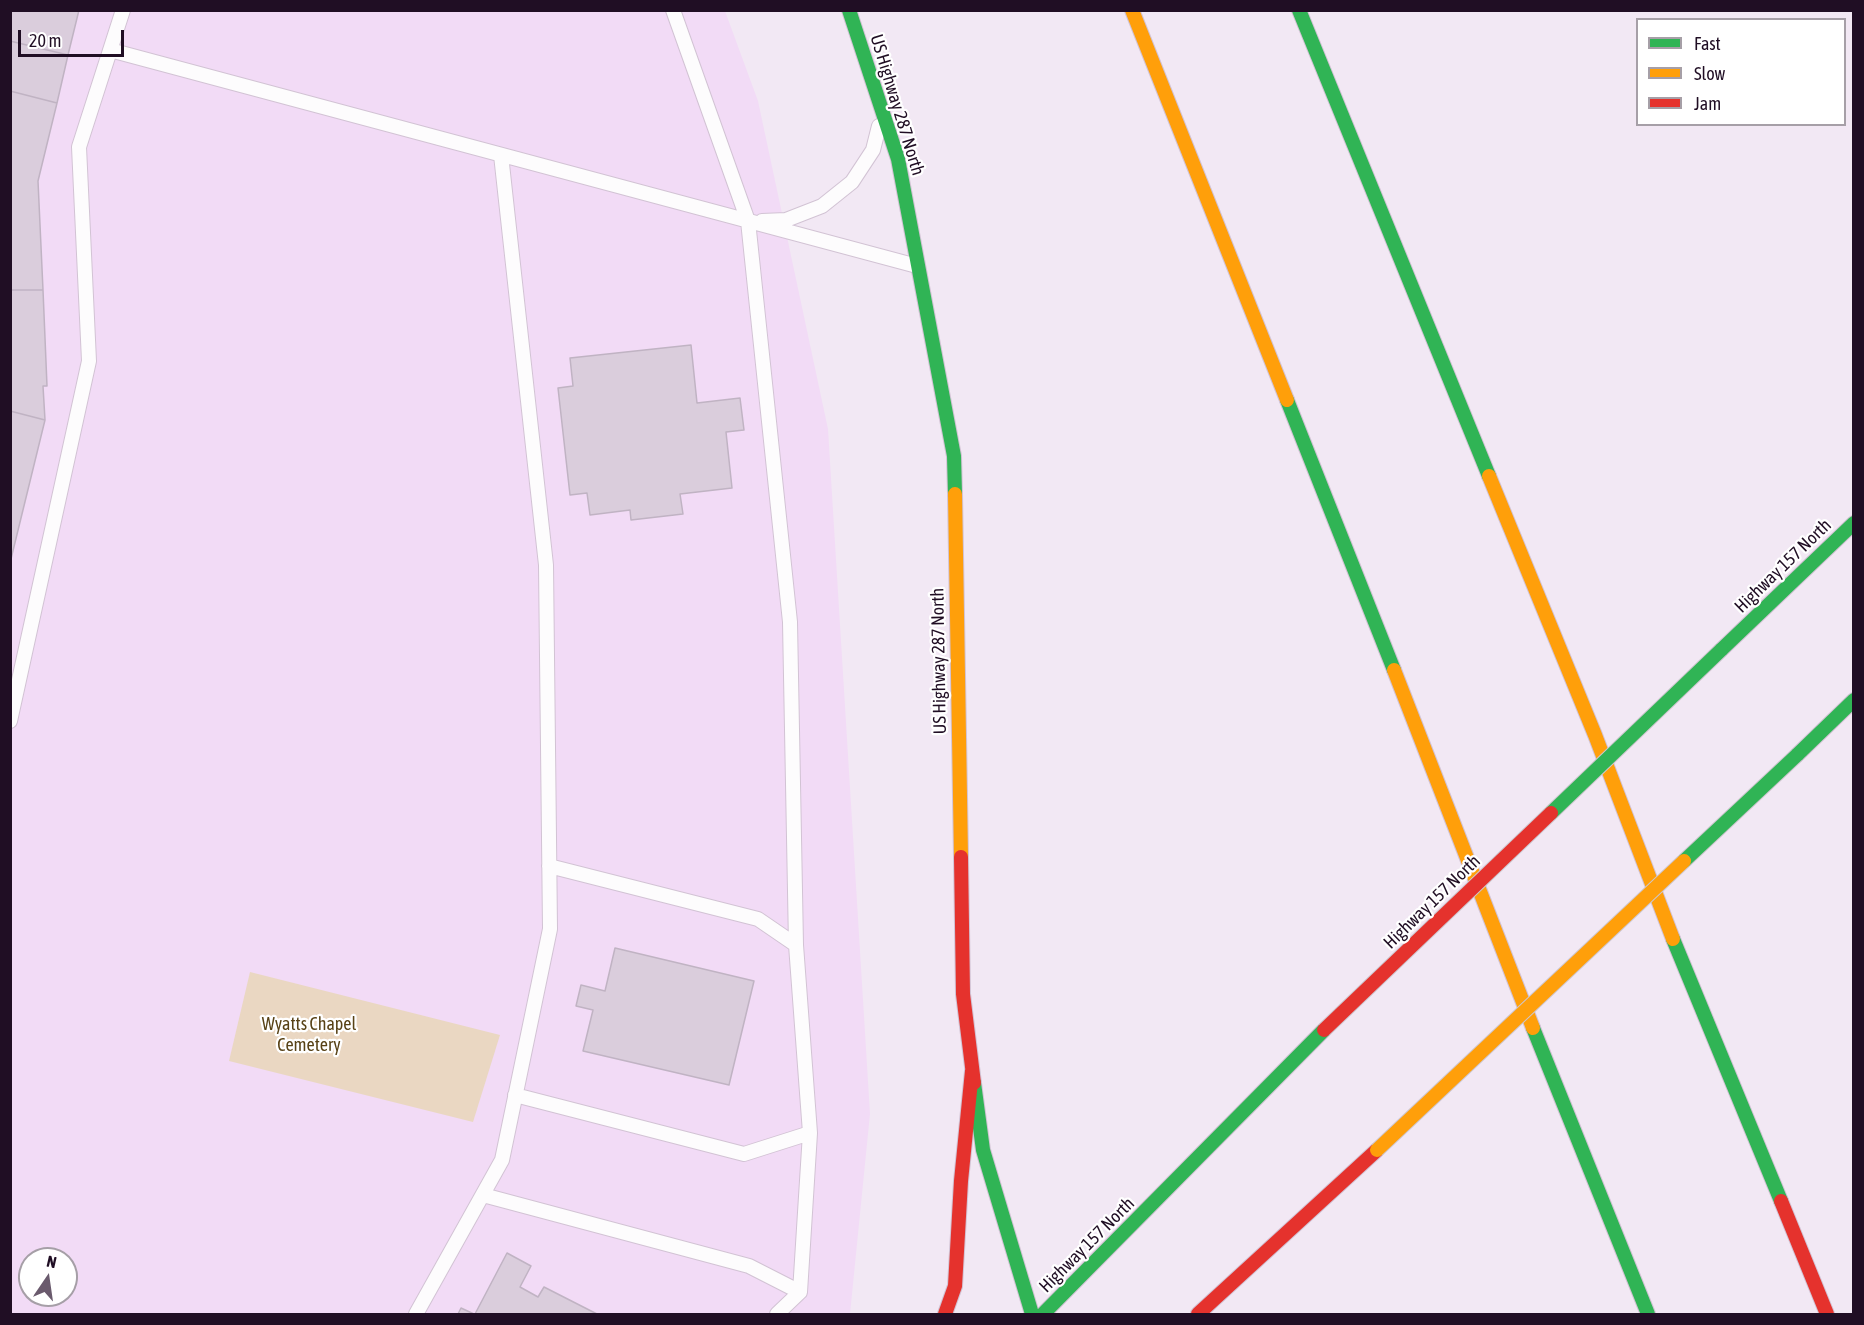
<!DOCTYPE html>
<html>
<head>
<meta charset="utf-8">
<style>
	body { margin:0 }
	#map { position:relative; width:1864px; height:1325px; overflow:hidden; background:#f2e8f4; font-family:"Asap Condensed",sans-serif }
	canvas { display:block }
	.frame { position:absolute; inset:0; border:12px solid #200e24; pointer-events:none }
	.legend { position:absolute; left:1636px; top:18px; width:210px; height:108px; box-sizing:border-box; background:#fff; border:2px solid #a69fa7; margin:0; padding:8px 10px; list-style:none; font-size:18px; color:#200e24 }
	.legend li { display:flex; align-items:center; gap:12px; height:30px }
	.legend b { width:30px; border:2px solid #a69fa7 }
	.north { position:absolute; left:18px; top:1247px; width:60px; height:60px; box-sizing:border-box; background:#fff; border:2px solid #a69fa7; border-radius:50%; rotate:13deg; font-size:16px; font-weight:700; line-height:24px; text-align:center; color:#200e24 }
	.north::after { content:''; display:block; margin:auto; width:21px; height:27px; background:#6a5a6d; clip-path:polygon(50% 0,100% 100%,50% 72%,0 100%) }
	.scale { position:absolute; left:18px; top:30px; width:106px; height:27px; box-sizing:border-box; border:3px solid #200e24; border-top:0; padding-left:8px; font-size:18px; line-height:21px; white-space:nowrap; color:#200e24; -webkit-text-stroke:4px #fff; paint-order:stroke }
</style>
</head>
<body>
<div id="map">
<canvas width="1864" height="1325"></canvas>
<div class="frame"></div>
<ul class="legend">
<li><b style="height:8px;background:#30b455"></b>Fast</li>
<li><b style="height:8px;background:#ff9f0a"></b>Slow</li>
<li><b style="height:8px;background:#e5322d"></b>Jam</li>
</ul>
<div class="north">N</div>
<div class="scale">20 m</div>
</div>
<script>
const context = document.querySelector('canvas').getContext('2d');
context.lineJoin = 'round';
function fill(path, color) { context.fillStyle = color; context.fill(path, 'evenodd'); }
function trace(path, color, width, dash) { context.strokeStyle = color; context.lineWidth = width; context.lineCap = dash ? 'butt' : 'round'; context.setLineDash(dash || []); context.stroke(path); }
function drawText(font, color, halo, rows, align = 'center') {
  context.font = font + ' "Asap Condensed",sans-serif'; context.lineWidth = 4.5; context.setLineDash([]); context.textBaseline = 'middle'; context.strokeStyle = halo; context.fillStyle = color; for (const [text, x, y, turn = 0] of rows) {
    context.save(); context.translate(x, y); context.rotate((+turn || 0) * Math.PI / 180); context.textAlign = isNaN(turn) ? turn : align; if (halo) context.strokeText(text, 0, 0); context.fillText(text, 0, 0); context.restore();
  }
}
fill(new Path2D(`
	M10,11h715l33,90 70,328 42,685 -20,200h-839zM30,1259h36v36h-36z`), '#f2dbf6');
fill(new Path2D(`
	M250,972l250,63 -27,87 -244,-61z`), '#ead7c2');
const building = new Path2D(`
	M10,10h69l-11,45 -58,-14z
	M10,41l58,14 -11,48 -47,-12z
	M10,91l47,12 -19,78 5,109h-33z
	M10,290h33l4,96h-4l2,34 -35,-9z
	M691,345l6,58 43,-5 4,32 -18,2 6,56 -52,6 3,20 -52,6 -1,-10 -40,5 -3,-22 -17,2 -12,-107 15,-2 -3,-28z
	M10,411l35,9 -35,143z
	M615,948l139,33 -25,104 -146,-34 10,-41 -17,-4 5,-21 24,6z
	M507,1253l24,13 -11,21 18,10 6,-10 53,27h-122z
	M461,1308l13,6h-16z`);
fill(building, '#dacddc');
trace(building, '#c0b3c3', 1.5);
const lane = new Path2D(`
	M673,10l75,211 42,401 6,323
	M110,50l807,216
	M762,221l24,-1 36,-14 30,-24 21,-32 6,-24
	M10,721l79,-360 -10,-214 44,-137
	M515,1095l229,59 66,-21 -14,-188 -38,-26 -209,-53
	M483,1195l266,71 51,26 -23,22
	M800,1292l10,-159
	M416,1314l86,-154 48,-231 -4,-364 -45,-410`);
const fast = new Path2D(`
	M849,10l49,149 56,297 1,38
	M1299,10l190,466
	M1287,400l107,270
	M1721,650l133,-127
	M1797,755l57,-55
	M1673,939l108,262
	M1533,1028l115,286
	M974,1083l9,67 49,164
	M1043,1314l281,-284`);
const slow = new Path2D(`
	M1132,10l155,390
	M1489,476l106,259 78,204
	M955,494l6,363
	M1394,670l139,358`);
const jam = new Path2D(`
	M961,857l2,137 11,89
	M1781,1201l46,113
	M945,1314l10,-28 6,-105 11,-110
	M1198,1314l179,-164`);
trace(lane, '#d2c3d4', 16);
trace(fast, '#d2c3d4', 16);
trace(slow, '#d2c3d4', 16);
trace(jam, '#d2c3d4', 16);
trace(lane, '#fdfcfd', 14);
trace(fast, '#30b455', 14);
trace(slow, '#ff9f0a', 14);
trace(jam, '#e5322d', 14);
const fastBridge = new Path2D(`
	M1551,813l170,-163
	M1684,861l113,-106`);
const slowBridge = new Path2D(`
	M1377,1150l307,-289`);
const jamBridge = new Path2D(`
	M1324,1030l227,-217`);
trace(fastBridge, '#cec7cf', 16, []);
trace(slowBridge, '#cec7cf', 16, []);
trace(jamBridge, '#cec7cf', 16, []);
trace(fastBridge, '#30b455', 14);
trace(slowBridge, '#ff9f0a', 14);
trace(jamBridge, '#e5322d', 14);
drawText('18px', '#200e24', '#fff', [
	["US Highway 287 North",897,105,73],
	["Highway 157 North",1783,566,-44],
	["US Highway 287 North",939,661,-91],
	["Highway 157 North",1432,902,-44],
	["Highway 157 North",1087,1245,-45]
]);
drawText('18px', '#584216', '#fff', [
	["Wyatts Chapel",309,1024],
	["Cemetery",309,1045]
]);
</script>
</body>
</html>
